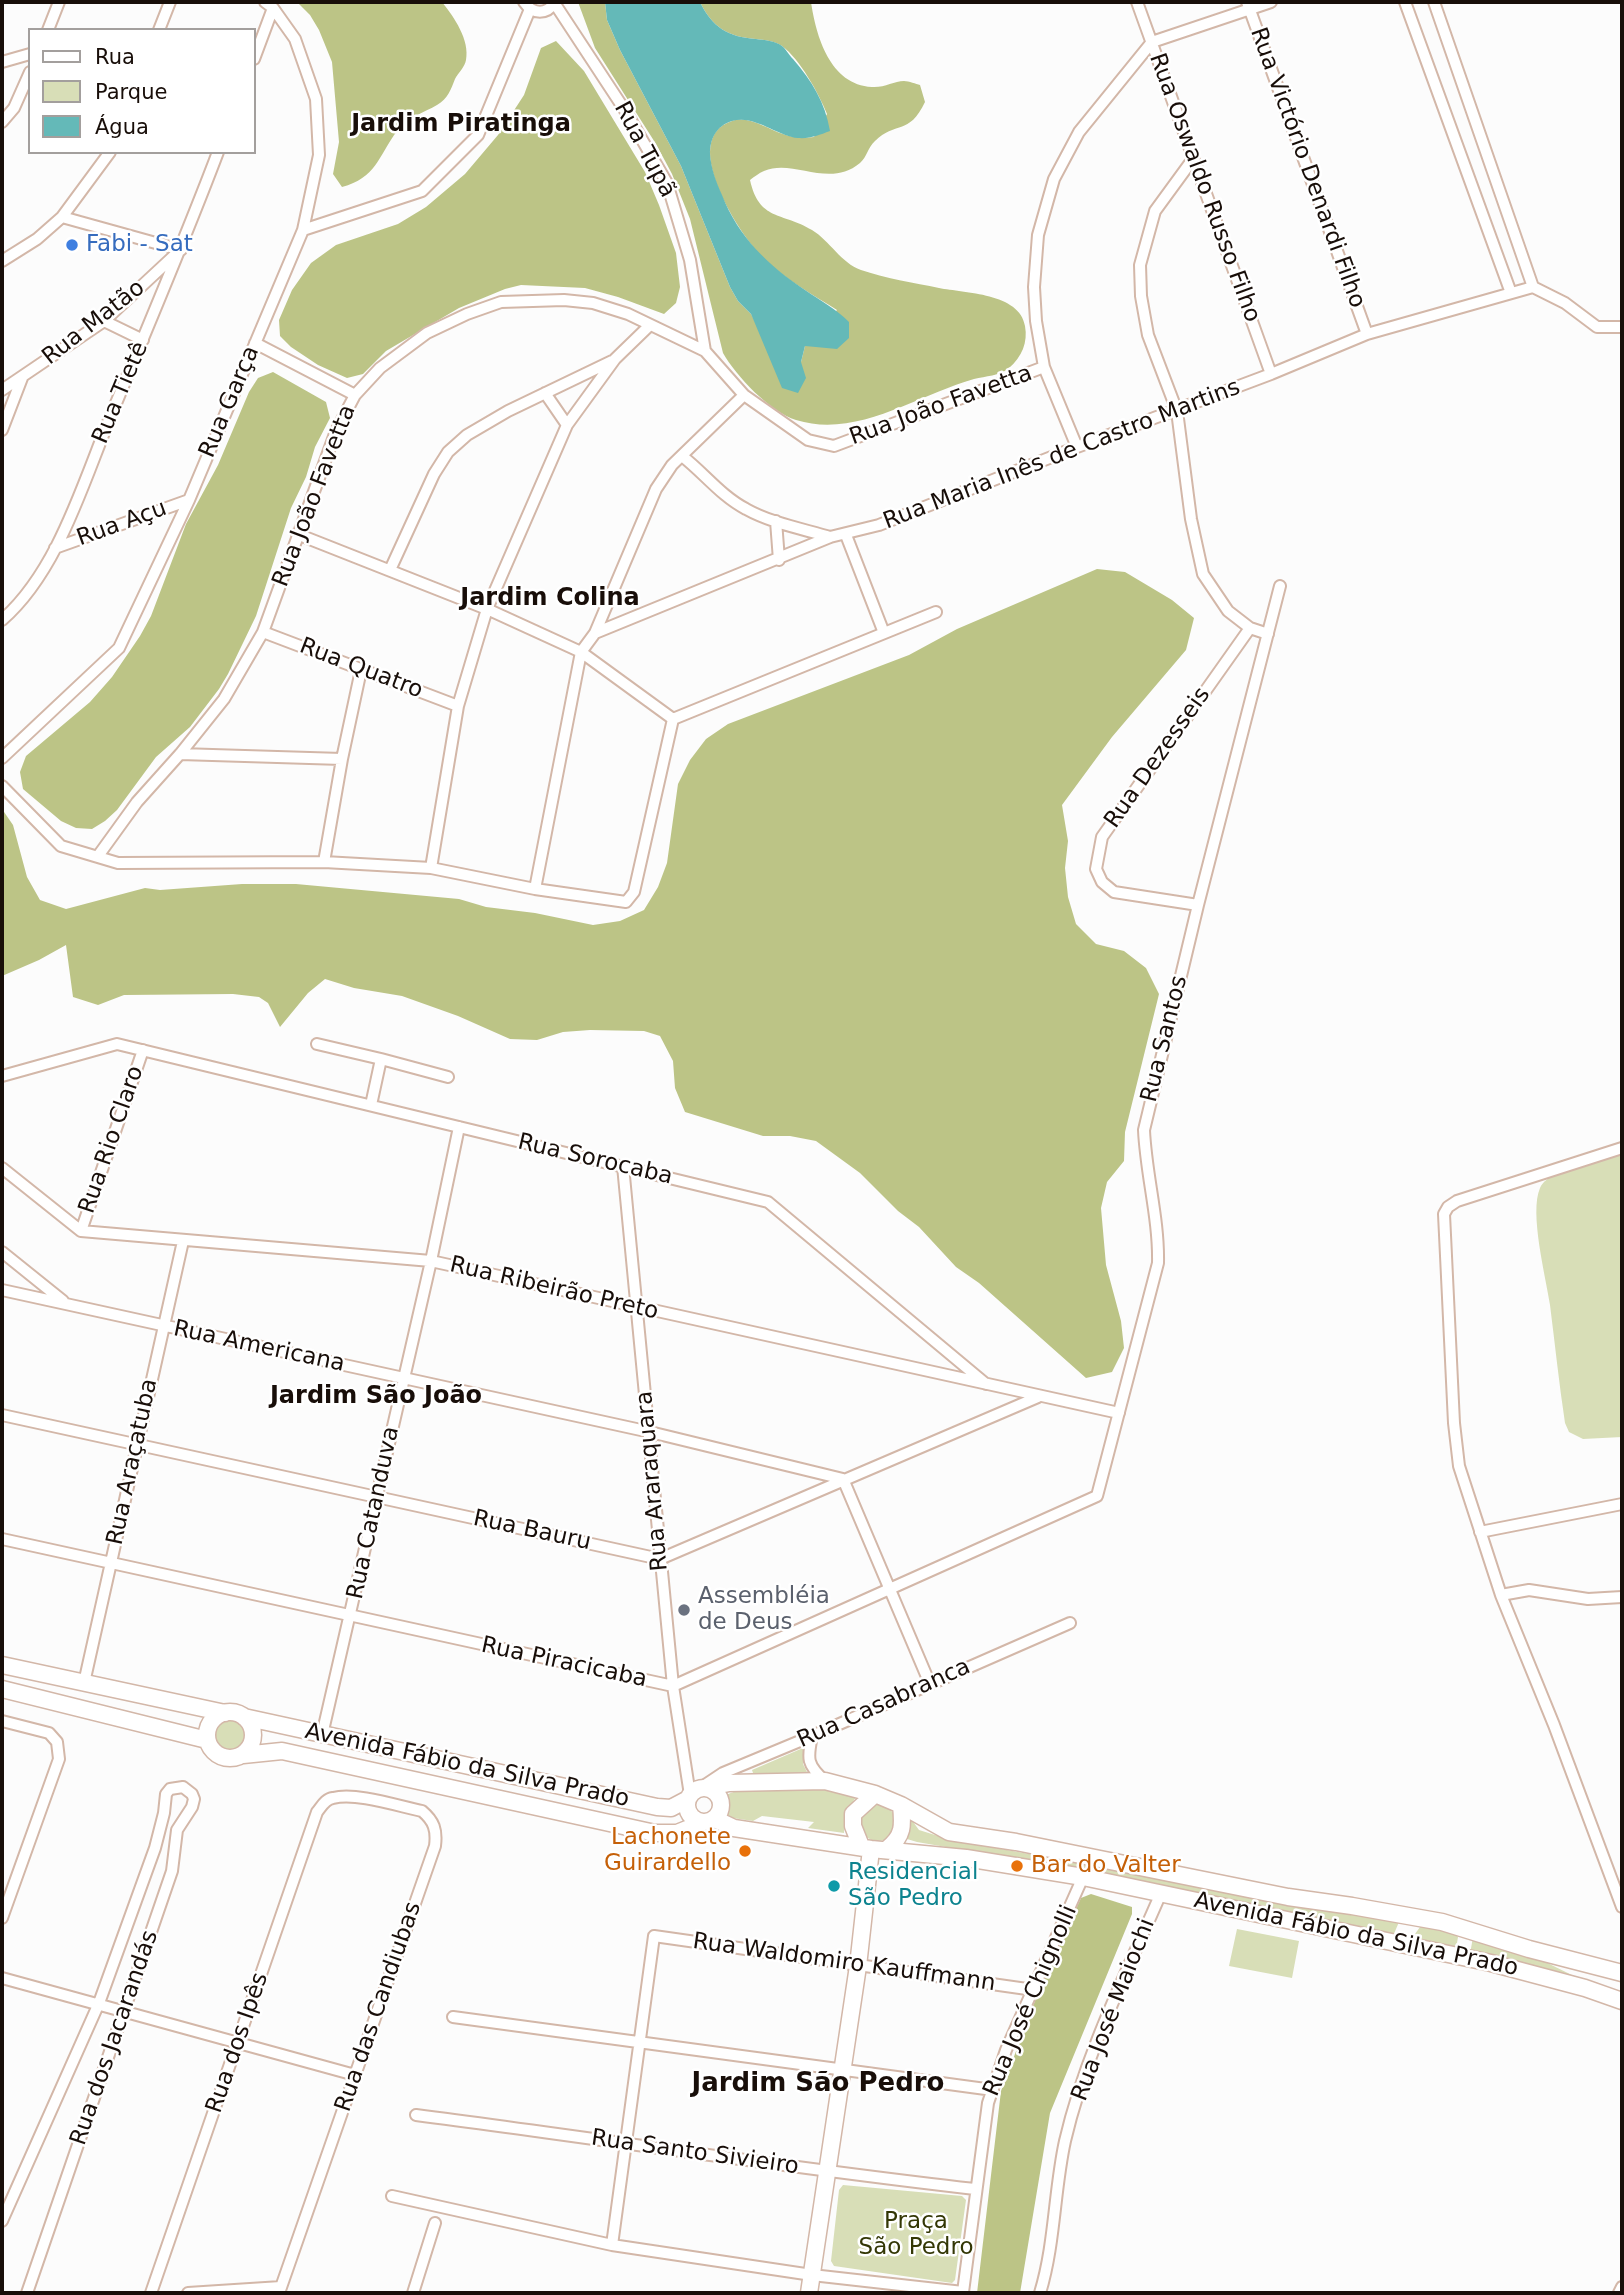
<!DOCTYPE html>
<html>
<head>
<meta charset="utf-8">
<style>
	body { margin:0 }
	#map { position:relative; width:1624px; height:2295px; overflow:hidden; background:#fcfcfc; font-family:"DejaVu Sans",sans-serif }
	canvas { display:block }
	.frame { position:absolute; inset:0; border:4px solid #180e09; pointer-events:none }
	.legend { position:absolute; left:28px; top:28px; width:228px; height:126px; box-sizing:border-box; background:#fff; border:2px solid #a39f9d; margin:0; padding:9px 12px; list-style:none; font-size:21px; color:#180e09 }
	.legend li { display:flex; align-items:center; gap:14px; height:35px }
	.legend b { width:35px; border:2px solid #a39f9d }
</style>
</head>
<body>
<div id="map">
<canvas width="1624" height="2295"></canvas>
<div class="frame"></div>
<ul class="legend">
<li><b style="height:9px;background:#fff"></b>Rua</li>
<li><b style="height:19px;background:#d8deb7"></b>Parque</li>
<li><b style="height:19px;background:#64b9b8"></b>Água</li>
</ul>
</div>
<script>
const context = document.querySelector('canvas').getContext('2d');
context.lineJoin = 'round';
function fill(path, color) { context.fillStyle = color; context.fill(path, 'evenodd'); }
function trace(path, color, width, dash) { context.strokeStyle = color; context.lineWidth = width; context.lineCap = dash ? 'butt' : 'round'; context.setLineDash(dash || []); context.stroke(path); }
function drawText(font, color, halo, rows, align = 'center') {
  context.font = font + ' "DejaVu Sans",sans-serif'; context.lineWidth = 5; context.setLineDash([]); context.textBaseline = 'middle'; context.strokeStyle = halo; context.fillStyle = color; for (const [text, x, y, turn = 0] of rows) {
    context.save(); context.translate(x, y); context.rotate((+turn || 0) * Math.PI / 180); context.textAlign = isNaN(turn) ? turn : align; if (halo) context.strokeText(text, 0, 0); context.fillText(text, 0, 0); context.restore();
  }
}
fill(new Path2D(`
	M1622,1153v284l-39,2 -14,-7 -4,-9c-6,-39 -10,-79 -15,-118 -4,-28 -21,-92 -10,-117 3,-7 9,-10 15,-14z
	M213 1736a17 17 0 1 1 34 0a17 17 0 1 1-34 0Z
	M803,1748v16l5,10 -55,-1 -1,-3z
	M791,1787l39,3 26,7 -11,17 -1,19 -36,-5 6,-6 -52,-6 -9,5 -27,-4v-12l-2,-9c19,-10 46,-8 67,-9z
	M860 1823a18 18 0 1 1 36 0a18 18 0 1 1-36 0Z
	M911,1819l8,11 32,10 134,24 203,41 62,8 49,9 -6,14 -308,-65 -168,-29 -10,-3v-18z
	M1420,1927l34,5 4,5 -1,6 -4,5 -35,-7 -3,-7z
	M1237,1929l62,12 -7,37 -63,-12z
	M1473,1937l54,16 53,26 -110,-25z
	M843,2185l119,11 4,4 -11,80 -3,3 -118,-17 -3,-5 8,-71z`), '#d8deb7');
fill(new Path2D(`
	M297,2h145c12,15 28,38 24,58 -1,7 -8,13 -11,19 -4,10 -7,20 -18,26 -14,8 -30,13 -40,26 -19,26 -21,47 -55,56l-9,-13 6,-32 -7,-80 -13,-32 -9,-15z
	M578,2h27l2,18 13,30 61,116 49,121 8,14 13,13 8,15 42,33 4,-16 32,-36c-24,-15 -50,-30 -71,-49 -24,-22 -90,-122 -34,-140 17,-6 35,8 51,13 11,4 20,4 31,3l13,-23c-8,-20 -27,-55 -45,-68 -7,-5 -18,-6 -26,-7 -28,-2 -44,-12 -56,-37h111c5,34 19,83 61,85 12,1 22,-6 32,-6 5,0 12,3 16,4l5,17c-16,34 -30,19 -50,39 -7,6 -8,16 -15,22 -31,26 -67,-5 -96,8 -5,2 -10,6 -14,9 9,41 32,32 62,50 18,11 29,33 49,40 23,8 54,13 78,18 25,5 81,5 86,38 3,16 -3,31 -16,42 -10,8 -23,8 -35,11 -57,16 -117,60 -178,41 -26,-8 -60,-44 -73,-67l-33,-134 -18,-45 -16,-30 -61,-96z
	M556,41l28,30 61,101 14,33 17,48 4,34 -4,16 -12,11 -46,-17 -33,-9 -64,-3 -16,4 -46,19 -73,43 -23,23 -16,4 -29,-13 -27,-18 -11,-11 -1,-16 13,-30 19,-27 25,-18 62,-21 28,-17 39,-33 33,-39 26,-40 17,-47z
	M273,372l53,30 4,16 -15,29 -9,30 -15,31 -35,108 -28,58 -9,15 -29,38 -34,30 -39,53 -12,11 -13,8 -16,-1 -15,-7 -38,-32 -3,-17 6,-16 64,-54 22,-25 28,-41 11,-20 35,-92 32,-59 31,-73 9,-14z
	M1097,569l28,3 47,28 22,18 -8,32 -74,87 -50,68 6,36 -3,27 3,29 8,27 20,20 28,7 22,17 13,26 -34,138 -1,29 -17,21 -6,26 5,57 15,56 3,27 -12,24 -26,6 -107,-95 -23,-16 -37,-40 -21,-16 -38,-38 -44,-32 -26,-5h-27l-78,-24 -10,-24 -2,-27 -13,-25 -16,-5 -54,-1 -27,2 -26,8 -27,-1 -52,-23 -56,-20 -48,-8 -29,-9 -17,14 -28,34 -12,-24 -9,-6 -26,-3 -109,1 -26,10 -25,-8 -7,-52 -27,15 -37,16v-167l11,16 14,52 13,23 26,9 79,-21 15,2 82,-6h54l163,15 27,8 49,6 58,12 27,-4 24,-11 14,-23 9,-24 11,-79 12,-24 16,-21 22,-15 181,-69 48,-26z
	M1091,1894l41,13v7l-82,199 -30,180h-43l24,-202 37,-98 43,-95z`), '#bcc486');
fill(new Path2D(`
	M605,2h95c12,25 28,35 56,37 8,1 20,2 26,7 4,3 7,9 11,13 19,22 32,43 37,72 -11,4 -20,8 -32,7 -21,-2 -44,-24 -66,-17 -16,5 -22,18 -22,33 1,14 6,28 12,41 17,43 46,70 83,95 16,11 31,19 44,32v16l-12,11 -32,-3 -4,16 5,16 -8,15 -16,-5 -31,-74 -13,-13 -8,-14 -49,-121 -61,-116 -13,-30z`), '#64b9b8');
const street = new Path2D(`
	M524,2c9,13 23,13 31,0
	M1137,2l134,372
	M1247,2l120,332
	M1405,2l106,291
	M1434,2l99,285
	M555,4l71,108 41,71 23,77 15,91
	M48,30l11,-28
	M159,30l11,-28
	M254,59l19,-51
	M2,62l28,-8
	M2,122l12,-14 16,-36
	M1193,159l-38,52 -15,54 1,31 7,39 29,76 14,108 12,55 25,37 22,17 18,6
	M62,217l119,33
	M303,230l119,-39 56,-56 52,-126
	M2,261l35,-22 25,-22 48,-65
	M1533,287l32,16 32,24h25
	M104,321l39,19
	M255,343l100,52
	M2,390l102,-69 72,-67
	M545,393l22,32
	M2,430l20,-52
	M1077,447l-33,-80 -8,-46 -2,-34 4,-52 16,-56 25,-47 73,-90 119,-40
	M682,456c22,17 39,40 64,53 25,14 57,20 84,28
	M776,521l3,39
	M297,534l190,75 94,43 92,67
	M846,535l38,98
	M55,548l134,-48
	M390,570l44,-96 14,-22 19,-17 41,-24 104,-50
	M2,620c55,-48 80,-134 107,-200 37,-89 75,-178 109,-268
	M263,632l195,74
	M595,633l235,-96 49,-12 198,-78 194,-73 96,-40 166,-47
	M673,719l263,-107
	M180,754l162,5
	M2,758l117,-110 70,-148 114,-270 16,-75 -3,-56 -21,-60 -22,-31 -8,-6
	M2,786l59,60 57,17 206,-1 107,6 104,21 91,13 8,-10 39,-173
	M98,856l39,-54 43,-48 44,-55 39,-67 73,-201 19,-36 25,-27 47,-35 40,-19 34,-12 63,-2 29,3 35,11 77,37 39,44 64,45 26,6 210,-79
	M324,862l18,-103 19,-89
	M431,868l27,-162 29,-97 80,-184 48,-66 34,-33
	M535,889l46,-237 14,-19 61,-144 16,-24 72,-70
	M1198,905l-84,-13 -12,-10 -6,-13 6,-32 148,-209
	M317,1044l64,15 -10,46
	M381,1059l67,18
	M2,1076l115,-32 651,158 218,182
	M1622,1148l-165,53 -9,6 -4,7 10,209 5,43 42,129 53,130 68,182
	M623,1166l50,520 17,109
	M2,1168l79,63 350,30 688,152
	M81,1231l62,-181
	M2,1252l61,49
	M2,1290l648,142 193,47 87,205
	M2,1415l658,144 378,-162
	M1480,1532l142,-28
	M2,1539l671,147 424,-190 61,-233c1,-45 -12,-88 -14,-133l54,-225 82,-319
	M1501,1595l28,-5 59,9 34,-2
	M84,1683l99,-442
	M2,1721l47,12 8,9 2,17 -57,159
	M322,1735l109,-474 28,-134
	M812,1736c-5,23 -5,29 13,45
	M705,1785l18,-12 89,-37 258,-113
	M2,1978l353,97
	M453,2017l540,73
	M416,2115c186,24 372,53 559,74
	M392,2196l220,49 200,30 151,17 25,-189 18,-53 77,-173
	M2,2221l97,-218 56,-155 9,-35 2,-19 4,-5 13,-2 9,7 2,5 -2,8 -15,23 -5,41 -145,422
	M612,2245l42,-309 380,54
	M151,2293l166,-481c5,-6 8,-13 16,-14 23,-6 65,8 89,13 12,10 15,19 13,35l-156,447
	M188,2293l93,-6
	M413,2293l22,-70
	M1040,2293c15,-49 14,-102 25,-152 20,-86 61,-167 96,-248
	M1619,2293l3,-6`);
const secondary = new Path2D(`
	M2,1665l223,48
	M2,1689l205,51
	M207 1735a23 23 0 1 1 46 0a23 23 0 1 1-46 0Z
	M244,1717l413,90 14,1 17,-9
	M243,1755l39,-4 373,82h22l25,-10
	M687 1805a17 17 0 1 1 34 0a17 17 0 1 1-34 0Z
	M705,1788l24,-5 96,-2 50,13 26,11 48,27 67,10 272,55 64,9 90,16 87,27 93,24
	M715,1819l19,9 137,21 95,9 117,19 408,86 94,25 37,13
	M861,1846l-8,-20v-12l22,-20
	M887,1849c17,-13 16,-24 14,-44
	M809,2293l49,-327 13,-117`);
trace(street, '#d3b7a8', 14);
trace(secondary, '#d3b7a8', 19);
trace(street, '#fff', 10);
trace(secondary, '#fff', 16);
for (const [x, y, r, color] of [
	[72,245,7,"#3f7fe0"],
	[684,1610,7,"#6b7280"],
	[745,1851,7,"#e8710a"],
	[1017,1866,7,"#e8710a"],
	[834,1886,7,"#0f9aa8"]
]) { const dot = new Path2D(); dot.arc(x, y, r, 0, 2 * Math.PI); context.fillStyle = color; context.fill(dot); trace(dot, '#fff', 2.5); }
drawText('23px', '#180e09', '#fff', [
	["Rua Tupã",644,150,62],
	["Rua Victório Denardi Filho",1307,168,70],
	["Rua Oswaldo Russo Filho",1204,188,70],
	["Rua Matão",94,323,-38],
	["Rua Tietê",121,393,-67],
	["Rua Garça",230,402,-67],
	["Rua João Favetta",941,406,-20],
	["Rua Maria Inês de Castro Martins",1062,455,-21],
	["Rua João Favetta",315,496,-69],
	["Rua Açu",122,524,-20],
	["Rua Quatro",361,669,21],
	["Rua Dezesseis",1158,758,-55],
	["Rua Santos",1165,1039,-76],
	["Rua Rio Claro",112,1140,-71],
	["Rua Sorocaba",595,1160,13],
	["Rua Ribeirão Preto",554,1289,13],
	["Rua Americana",259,1347,12],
	["Rua Araçatuba",133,1462,-78],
	["Rua Araraquara",653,1481,-95],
	["Rua Catanduva",374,1513,-78],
	["Rua Bauru",532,1531,12],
	["Rua Piracicaba",564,1663,12],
	["Rua Casabranca",884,1704,-24],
	["Avenida Fábio da Silva Prado",467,1766,12],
	["Avenida Fábio da Silva Prado",1356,1935,12],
	["Rua Waldomiro Kauffmann",844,1963,8],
	["Rua José Chignolli",1031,2001,-67],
	["Rua das Candiubas",379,2007,-71],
	["Rua José Maiochi",1114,2010,-69],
	["Rua dos Jacarandás",115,2038,-71],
	["Rua dos Ipês",238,2043,-71],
	["Rua Santo Sivieiro",695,2153,8]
]);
drawText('23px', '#366cbe', '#fff', [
	["Fabi - Sat",86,245]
], 'left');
drawText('23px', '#5b616d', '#fff', [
	["Assembléia",698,1597],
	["de Deus",698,1623]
], 'left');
drawText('23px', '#c56008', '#fff', [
	["Lachonete",731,1838],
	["Guirardello",731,1864],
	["Bar do Valter",1031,1866,"left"]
], 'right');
drawText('23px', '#0d838f', '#fff', [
	["Residencial",848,1873],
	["São Pedro",848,1899]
], 'left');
drawText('23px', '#333705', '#fff', [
	["Praça",916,2222],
	["São Pedro",916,2248]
]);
drawText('bold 24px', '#180e09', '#fff', [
	["Jardim Piratinga",461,125],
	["Jardim Colina",550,599],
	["Jardim São João",376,1397]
]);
drawText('bold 26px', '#180e09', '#fff', [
	["Jardim São Pedro",818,2084]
]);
</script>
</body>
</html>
